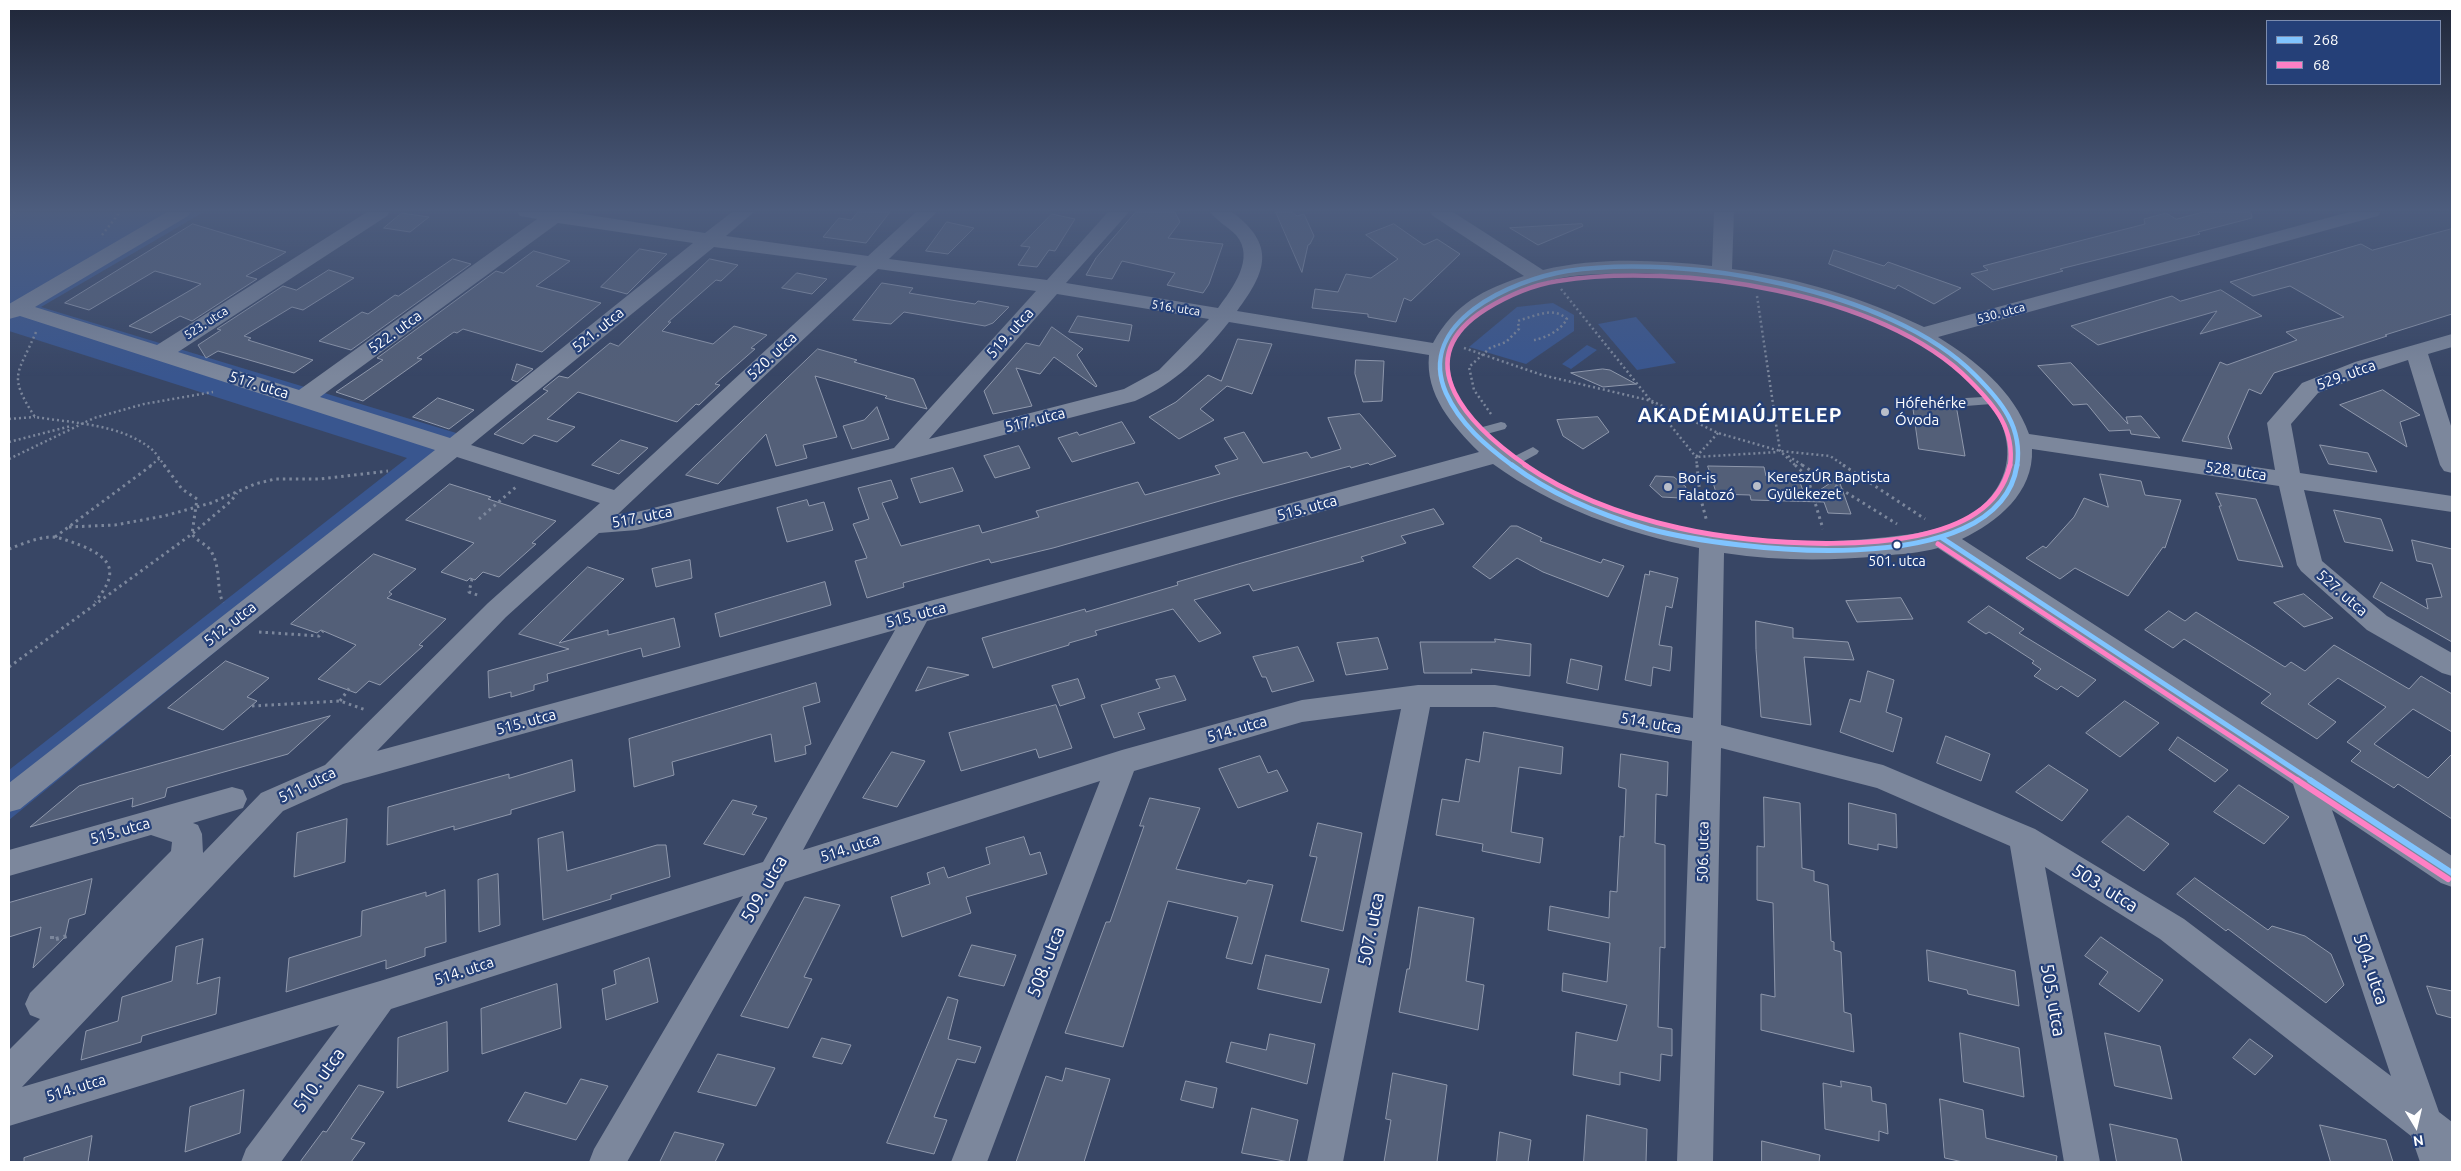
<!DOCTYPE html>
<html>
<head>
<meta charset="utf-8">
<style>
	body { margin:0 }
	#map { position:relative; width:2461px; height:1171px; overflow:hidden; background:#384665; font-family:Ubuntu,sans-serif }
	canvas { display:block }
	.frame { position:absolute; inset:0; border:10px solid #fff; pointer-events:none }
	.legend { position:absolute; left:2266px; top:20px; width:175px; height:65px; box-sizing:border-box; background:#254078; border:1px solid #7c8cae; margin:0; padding:6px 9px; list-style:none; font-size:15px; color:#fff }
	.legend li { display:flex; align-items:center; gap:10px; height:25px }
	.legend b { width:25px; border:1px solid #7c8cae }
	.north { position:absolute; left:2391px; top:1101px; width:50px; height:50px; -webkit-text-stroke:4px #254078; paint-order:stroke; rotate:171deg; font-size:14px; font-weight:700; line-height:20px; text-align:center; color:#fff }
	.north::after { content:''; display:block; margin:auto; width:18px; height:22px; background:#fff; clip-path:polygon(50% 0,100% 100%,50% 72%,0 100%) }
</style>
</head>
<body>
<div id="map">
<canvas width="2461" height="1171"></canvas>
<div class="frame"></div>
<ul class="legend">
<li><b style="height:6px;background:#80c4ff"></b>268</li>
<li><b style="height:6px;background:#ff80c5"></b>68</li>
</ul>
<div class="north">N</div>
</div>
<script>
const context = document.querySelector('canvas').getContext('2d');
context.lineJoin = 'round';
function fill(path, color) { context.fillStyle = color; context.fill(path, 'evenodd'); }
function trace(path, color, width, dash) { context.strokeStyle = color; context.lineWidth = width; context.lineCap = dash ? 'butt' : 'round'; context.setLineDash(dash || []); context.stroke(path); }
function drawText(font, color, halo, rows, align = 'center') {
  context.font = font + ' Ubuntu,sans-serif'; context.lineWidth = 4.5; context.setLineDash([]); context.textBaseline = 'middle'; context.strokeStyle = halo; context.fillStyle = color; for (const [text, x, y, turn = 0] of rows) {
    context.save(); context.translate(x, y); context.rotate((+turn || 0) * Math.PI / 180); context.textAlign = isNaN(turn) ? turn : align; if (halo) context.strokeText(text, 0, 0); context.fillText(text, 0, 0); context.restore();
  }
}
fill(new Path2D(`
	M9,212h195l-163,95 435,132 -467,381v-50l398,-312 -398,-127z
	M1553,303l21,12v16l-48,33 -57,-17 48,-40z
	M1636,317l40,46 -39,7 -39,-46z
	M1587,345l10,5 -26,19 -9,-5z`), '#39568f');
const building = new Path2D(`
	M858,212h32l-24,31 -43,-6 16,-19 12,2z
	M1136,212h39l5,10 -12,16 55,6 -14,40 -6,9 -36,-8 8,-12 -53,-12 -10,18 -26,-4 10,-17z
	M1276,212h16l5,4 7,-2 10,22 -4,8 -2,1 -6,27z
	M2203,212h48l1,6 -54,14 2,2 -140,35 3,2 -70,19 -22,-16 17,-4 -5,-4 23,-6 139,-36 -1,-5 22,-6 10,6z
	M402,213l27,4 -19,15 -26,-4z
	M1052,214l23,5 -20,32 -6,-1 -12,17 -19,-2 12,-18 -9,-1z
	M947,222l27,6 -26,26 -22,-3z
	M193,224l93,28 -40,24 11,3 -65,42 -12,-5 -29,17 -22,-7 72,-42 -46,-13 -66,39 -24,-7z
	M1394,224l30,21 13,-6 23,15 -49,47 -7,-3 -8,24 -28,-5v-3l-56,-6 3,-19 23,3 8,-18 25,4 27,-19 -32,-24z
	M1582,224l1,2 -45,19 -28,-17z
	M2452,229v85l-67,21 2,1 -113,37 -13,21 -12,-5 -21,48 4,12 -50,-8 38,-79 7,3 70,-25 -11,-8 58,-15 -54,-31 -37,10 -23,-14 131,-38 11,6z
	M640,249l27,5 -40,40 -26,-7z
	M1834,250l50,16 4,-4 73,26 -27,16 -36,-19 -3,4 -66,-25z
	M534,251l36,10 -34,25 65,17 -59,49 -79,-23 -6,4 -3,-1 -37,26 5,1 -59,42 -27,-9 47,-32 -6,-2 119,-87 7,2z
	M453,259l18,5 -120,86 -32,-9 43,-29 6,2 27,-19 3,1z
	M710,259l28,6 -17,16 -5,-1 -48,42h3l-9,9 51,13 21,-18 33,9 -16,13 4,1 -40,35 5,1 -21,20 -3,-1 -19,18 -99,-30 -31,27 28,8 -18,15 -23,-7 -11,9 -29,-10 54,-43 -5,-2 16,-13 9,2 42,-35 8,3z
	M329,270l25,8 -51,32 -11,-3 -48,29 7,2 -3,2 65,20 -19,13 -76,-22 -12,7 -8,-13 23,-15 -4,-1 66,-43 13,4z
	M797,273l30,6 -15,15 -30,-6z
	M882,283l31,5 -4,5 66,11 3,-3 31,6 -16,16 -8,3 -81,-14 -13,12 -38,-4z
	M2221,290l41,26 -62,18 17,-23 -119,34 -27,-19 101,-30 8,5z
	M1078,316l54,9 -3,16 -60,-9z
	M1052,327l31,22 -6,6 20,31 -1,1 -42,-30 -14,17 -24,-6 16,38 -39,8 -9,-23 42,-48 13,3z
	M1238,339l34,5 -20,50 -25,-8 -27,23 14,11 -35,19 -30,-22 27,-15 32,-27 13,6z
	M818,349l39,11 -3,2 60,17 13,30 -42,-11 2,-2 -72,-20 22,61 -34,8 4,13 -31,8 -10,-32 -48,50 -32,-9z
	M1356,360l28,1 -2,40 -19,1 -8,-28z
	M2071,363l57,61 -2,-7 15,-1 19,22 -29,-4 -1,-4 -21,1 -22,-27 -14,1 -35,-39z
	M517,364l16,5 -16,13 -5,-2z
	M1603,369l7,1 26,14 -33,3 -32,-14z
	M2383,390l37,25 -20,7 7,25 -67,-42z
	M438,398l36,12 -25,19 -36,-12z
	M1912,399l44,6 9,51 -46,-7z
	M877,407l12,32 -37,10 -9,-23 21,-6z
	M1360,414l36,42 -26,9 -2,-2 -17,5 -1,-2 -116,31 -181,51 -62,15 -2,-4 -86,24 1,4 -37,11 -12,-37 12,-3 -14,-34 16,-5 -11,-31 33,-8 7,18 -16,5 19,43 78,-21 3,8 57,-16 -3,-6 102,-29 7,13 75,-21 -5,-8 23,-7 -14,-21 20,-6 19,31 44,-11 4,6 30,-9 -13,-31z
	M1598,417l11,15 -26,17 -20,-13 -6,-16z
	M1122,422l13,21 -63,19 -14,-24 19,-6 2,3z
	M621,440l27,8 -29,26 -27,-9z
	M2320,445l48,8 9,19 -48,-8z
	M1019,446l11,22 -35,10 -11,-22z
	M1708,466l56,1 2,9 32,1 8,22 32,-21 13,36 -23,-1 -4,-11 -73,-2 -1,-5 -33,-1z
	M953,468l10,23 -43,12 -9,-24z
	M2100,474l41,7 4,14 36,5 -16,48 -2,-1 -35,49 -53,-28 -15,11 -34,-21 17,-12 3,2 28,-31 10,-19 24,9z
	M1656,476l18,1 12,10 -6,11 -18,-1 -12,-11z
	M450,484l41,13 -3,2 68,22 -24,22 4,1 -37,33 -16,-5 -8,8 -5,-2 -3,3 -26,-9 33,-29 -68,-23z
	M2216,493l40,6 27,68 -45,-7 -19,-54h2z
	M807,500l2,6 15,-4 9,28 -46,12 -10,-34z
	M1434,509l10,15 -43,12 5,7 -45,14 3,4 -111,30 -4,-7 -55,16 27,33 -22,9 -26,-33 -78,22 2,4 -28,8v2l-76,23 -11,-30 103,-29 1,3 92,-27 -1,-3 61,-18z
	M2334,510l47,9 12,32 -48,-9z
	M1511,526h6l25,12 -2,3 61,22 2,-4 21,7 -16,31 -65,-25 -26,-14 -27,21 -17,-12z
	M2412,540l40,9v93l-79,-45 8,-15 47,27 -2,-10 16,-2 -10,-33 -15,-3z
	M374,554l42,15 -27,23 3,2 -5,4 59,21 -27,26 4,1 -43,39 -11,-4 -13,12 -38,-14 38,-34 -35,-15 -4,3 -26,-9z
	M690,560l2,18 -36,9 -4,-18z
	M588,567l36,12 -65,64 49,-13v5l66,-17 6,29 -37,10 -2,-9 -94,26 1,7 -14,4v5l-23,7v-5l-22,6 -1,-27 81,-22 -50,-15z
	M1650,571l28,7 -6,30 -6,-2 -7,39 13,2 -2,24 -17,-4 -2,19 -26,-6 20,-106 4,1z
	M825,582l6,23 -111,32 -5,-23z
	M2304,594l29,24 -29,9 -30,-24z
	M1901,598l12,21 -56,3 -11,-21z
	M1989,606l35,23 -5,4 77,47 -18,17 -17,-11 -4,4 -23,-14 7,-7 -9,-6 2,-2 -45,-29 -3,2 -18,-12z
	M2169,611l16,10 11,-9 89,55 6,-5 14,9 29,-26 75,44 12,-13 31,18v38l-39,-23 -39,35 54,34 24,-24v65l-54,-35 -4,4 -43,-27 10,-10 -14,-9 39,-35 -48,-29 -30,26 28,18 -19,17 -56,-36 10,-9 -87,-55 -11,9 -28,-18z
	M1756,621l37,7v10l55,4 6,18 -50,-3 7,68 -50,-8 -5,-67z
	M1378,638l10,31 -42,6 -9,-32z
	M1495,639l36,5 -1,32 -59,-7 1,4h-48l-4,-31h75z
	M1298,647l16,34 -42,11 -6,-15h-4l-9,-20z
	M1571,659l31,7 -4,24 -31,-7z
	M226,661l43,17 -22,19 10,4 -34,29 -55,-22z
	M928,667l41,8 -53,16z
	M1868,671l26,9 -8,32 16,6 -9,34 -53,-20 10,-33 10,3z
	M1175,676l11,24 -48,13 7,16 -31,9 -13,-33 59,-17 -4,-8z
	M1078,679l7,19 -25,8 -8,-20z
	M816,683l4,19 -17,5 8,37 -6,2 1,8 -31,8 -4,-28 -99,28 2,13 -40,12 -5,-48z
	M2125,701l34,22 -39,34 -34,-24z
	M1056,705l16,43 -33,10 -3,-9 -75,22 -12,-38z
	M330,716l-42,38 -121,34 -2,9 -33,10 1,-9 -103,29 49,-41z
	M1484,732l79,15 -2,27 -42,-7 -8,65 32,6 -3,25 -58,-12 1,-7 -47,-9 6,-36 17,3 7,-43 13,3z
	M1946,736l44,18 -9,27 -44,-18z
	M2178,737l50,33 -13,12 -46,-32z
	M892,752l33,9 -28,46 -34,-9z
	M1621,754l47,8 -1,34 -11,-2 -1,49 10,2v103l-5,-1 -2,80 14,2v27l-11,-2 -1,27 -40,-9v13l-47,-10 3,-43 41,9 10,-36 -65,-14 1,-18 44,9 3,-39 -62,-13 2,-24 59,12 1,-27 7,1 3,-56 4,1 2,-48 -7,-2z
	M1260,756l8,17 9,-3 11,21 -50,17 -19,-39z
	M572,760l3,31 -64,19v4l-57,16v-4l-67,19 1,-38 121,-33v4z
	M2049,765l39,25 -26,31 -46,-29z
	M2239,785l50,32 -25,27 -50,-32z
	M1764,797l36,6 2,65 12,3v10l14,4 3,56 3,1v8l7,2 3,60 7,2 3,38 -93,-22v-36l14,3 -2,-94 -16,-3v-54l7,1z
	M1150,798l50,10 -24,61 70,15 2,-4 25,5 -21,79 -26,-6 12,-41 -70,-16 -45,146 -58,-14 41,-111h4l34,-96h-4z
	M733,800l24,6 -5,8 15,4 -23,37 -40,-11z
	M1849,803l47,11 1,34 -19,-4v6l-29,-6z
	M2128,816l41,28 -25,27 -42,-29z
	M347,819l-2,43 -51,15 3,-44z
	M1318,823l44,10 -19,98 -42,-10 16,-64 -7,-1z
	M563,832l4,39 90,-26h9l4,32 -59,18v4l-68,21 -5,-81z
	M1024,837l6,18 10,-3 7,22 -81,23 5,16 -69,24 -11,-40 39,-13 -3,-11 17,-6 4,11 42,-14 -4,-16z
	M498,874l2,51 -21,7 -1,-52z
	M2195,878l73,52 4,-4 33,10 26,18 13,31 -18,18 -98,-74 -2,2 -49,-37z
	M92,879l-7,35 -16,5 -4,18 -32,31 8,-41 -32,10v-34z
	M445,890l1,52 -21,6v8l-39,13v-9l-100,32 3,-34 72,-22 1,-25 64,-19v4z
	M805,897l35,8 -36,72 8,2 -24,49 -47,-12z
	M1419,907l55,11 -8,63 18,4 -6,45 -79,-18 8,-43h2z
	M2101,937l62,43 -24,32 -40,-28 9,-12 -23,-16z
	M203,939l-6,45 23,-7 -4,37 -74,22 -1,6 -60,18 5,-29 32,-10 4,-24 50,-16 4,-34z
	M972,945l44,10 -12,31 -45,-10z
	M1927,950l88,21 4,35 -51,-12 -1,-4 -38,-9z
	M1266,955l63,14 -8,34 -63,-14z
	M649,958l9,44 -52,18 -4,-31 14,-5 -2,-13z
	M557,984l4,44 -79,26 -1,-45z
	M2427,986l25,5v27l-15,-4z
	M948,997l10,3 -10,39 33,8 -6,16 -18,-4 -23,58 13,3 -13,34 -47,-11z
	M447,1022l1,49 -51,17 1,-50z
	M1960,1033l59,15 5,49 -60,-15z
	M2105,1033l55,13 12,53 -57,-13z
	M1270,1034l45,10 -8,40 -81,-22 5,-20 35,8z
	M822,1038l29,7 -9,19 -29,-7z
	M2250,1039l23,17 -18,19 -22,-17z
	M718,1054l57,14 -19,38 -58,-14z
	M1066,1068l44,11 -26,83h-68l30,-86 16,5z
	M1393,1073l54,12 -10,77h-53l7,-42 -5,-1z
	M581,1079l27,7 -32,54 -68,-19 17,-29 41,12z
	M1186,1081l31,7 -4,20 -32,-8z
	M1841,1081l30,6 1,14 14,3 2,30 -9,-3v10l-54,-12 -2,-46 18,4z
	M359,1085l25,7 -33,47 14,4 -14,19h-51l23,-31 3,1z
	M244,1090l-4,43 -55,19 5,-45z
	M1940,1099l43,11 3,28 71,18 -1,6h-93l-18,-4z
	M1252,1108l46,12 -9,42 -47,-9z
	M1587,1115l60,14 -1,33h-62z
	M2110,1124l67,15 5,23h-65z
	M2320,1125l66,15 7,22h-62z
	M675,1132l49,12 -9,18h-55z
	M1500,1132l31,8 -3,22h-31z
	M92,1136l-4,26h-64v-4z
	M1762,1141l58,14 -1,7h-57z`);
fill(building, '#535f78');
trace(building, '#8f98ac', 1);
trace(new Path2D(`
	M9,215l6,-3
	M102,235l18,-23
	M1561,289l135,168 1,9
	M1757,296l23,155 16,15
	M36,332c-18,43 -29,42 -1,85 37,6 85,7 115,31 6,4 10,12 15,18
	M1464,348l78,27 110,26 66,32 62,18 50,5 15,10
	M1491,414l-17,-24 -5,-23 21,-19 16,-6 13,-13 -1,-8 2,-1c16,-4 33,-14 47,-1 -6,11 -21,19 -33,21
	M9,419l26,-2
	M1718,433l-22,24 82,-5
	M9,442l62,-16
	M1788,456l16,10
	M9,459l85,-41 50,-14 69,-12
	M150,466l10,-8`), '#7c879c', 2.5, [2, 3]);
trace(new Path2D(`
	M164,465l18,24 15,10 -5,35c5,8 16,10 20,19 9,16 4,34 11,50
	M1697,465l3,31 7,26
	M1795,465l12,11 16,53
	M1802,465l95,59
	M1843,465l82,54
	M479,519l37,-32
	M69,527l46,-2 49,-9 47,-13 44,-19 20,-5h45l68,-8
	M55,537l97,-72
	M9,549c13,-5 27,-11 41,-12 11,0 21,5 30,8 35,14 38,29 15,57
	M472,579l-3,13 11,4
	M259,632l60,4 4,-5
	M9,667l183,-133 39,-33 6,-8
	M340,701l11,-15
	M252,706l88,-5 26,9`), '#7c879c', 3, [2.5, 4]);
trace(new Path2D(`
	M52,936v4l19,-5`), '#7c879c', 4, [3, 5]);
fill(new Path2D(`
	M2000,396l6,4 -2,3 -38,3 -6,-4 6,-4z
	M1501,422l4,1 2,3 -2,3 -33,9 -6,-4 2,-3z
	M1533,447l6,4 -2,3 -24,13h-8l-2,-3 2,-3z`), '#7c879c');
fill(new Path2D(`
	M167,212h24l-3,4 -153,91 122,38 210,-133h23l-3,4 -209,136 121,38 238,-171 -17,-3 -3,-4h53l135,21 27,-21h22l-28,24 142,20 48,-44h21l-48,47 158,21 61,-68h21l-63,71 152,25c14,-19 38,-50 18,-73 -8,-8 -19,-14 -26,-23h22c44,33 35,59 5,99l196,32c22,-40 50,-53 91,-67l-91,-60 -3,-4h23l90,58c55,-13 114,-10 169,-4l2,-54h20l-2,57c67,9 131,29 192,58l425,-115h32l-3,4 -440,121c37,23 76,54 91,97l246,36 -8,-47 35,-40 53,-21 97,-28v13l-24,7 24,75v44l-8,-2 -4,-6 -32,-105 -37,12 -53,21 -27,31 9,49 152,23v16l-148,-22 18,71 65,55 65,37v23l-10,-3 -75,-43 -66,-59 -4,-6 -18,-79 -247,-37c2,44 -35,73 -70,90l490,317v31l-11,-4 -109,-73 107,302 13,10v40h-32l-9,-26 -251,-197 -115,-72 55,295h-36l-54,-316 -133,-58 -156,-40 -8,414h-36l15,-421 -197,-34h-65l-87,455h-36l94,-453 -99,13 -168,49 -147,391h-36l149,-381 -315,101 -158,280h-38l5,-13 149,-253 -352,113 -110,153h-40l5,-13 93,-124 -330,101v-76l31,-31 -10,-4 -5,-11 5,-11 141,-142 1,-9 -21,-7 -142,41v-26l223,-63 11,3 4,9 -4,9 -50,15 5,2 4,9 1,19 58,-60 64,-28 163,-162 112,-100 -143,-46 -437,352 -11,3v-29l426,-333 -415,-134 -11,3v-15zM558,223l135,20 -243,195 -130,-41zM714,247l143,19 -243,224 -143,-45zM878,269l158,22 -142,157 -257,64 -19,2zM1645,273c117,7 264,31 343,128 20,26 27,58 9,87 -25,40 -77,46 -119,50 -118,12 -241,-7 -343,-68 -43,-25 -117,-90 -71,-143 20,-24 52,-36 81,-45 32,-10 67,-8 100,-9zM1057,294l152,25 -50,51 -35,19 -195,50zM1229,322l200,33c-4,40 23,70 50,97l-1102,299 129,-134 93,-84 38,-3 498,-129c41,-18 66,-44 94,-79zM1493,464c61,44 133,69 206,84l-6,170 -198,-33h-77l-116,15 -180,50 -319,100 124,-229zM1938,548l355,236 98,292 -207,-157 -149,-90 -152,-64 -162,-40 3,-172c54,8 104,8 157,3 20,-2 39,-3 57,-8zM895,630l-132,232 -383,119 -358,106 261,-276 60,-27z`), '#7c879c');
trace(new Path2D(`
	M1513,466c-27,-20 -53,-42 -67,-73 -31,-71 66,-113 121,-122 116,-18 324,18 408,104 26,26 48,52 42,91`), '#80c4ff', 4.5);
trace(new Path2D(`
	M1512,465c40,30 89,50 137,64 80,21 350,56 368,-64
	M1942,538l370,243`), '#80c4ff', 5);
trace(new Path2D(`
	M2310,780l142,93`), '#80c4ff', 6);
trace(new Path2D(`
	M1527,466c-55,-38 -124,-105 -41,-157 23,-14 46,-24 72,-28 120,-19 325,11 412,100 25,25 45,48 40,85`), '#ff80c5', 4.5);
trace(new Path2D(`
	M1525,465c45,31 101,51 154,63 74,17 232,29 297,-15 17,-11 29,-28 34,-48
	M1938,544l361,237`), '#ff80c5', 5);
trace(new Path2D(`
	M2297,780l151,99`), '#ff80c5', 6);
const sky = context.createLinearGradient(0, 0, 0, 376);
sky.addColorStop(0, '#1f2638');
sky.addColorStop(0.56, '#4d5d7e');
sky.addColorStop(1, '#4d5d7e00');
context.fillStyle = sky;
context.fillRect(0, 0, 2461, 376);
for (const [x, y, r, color] of [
	[1885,412,5,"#b9bec9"],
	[1757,486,5,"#b9bec9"],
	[1668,487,5,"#b9bec9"],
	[1897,545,4.5,"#fff"]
]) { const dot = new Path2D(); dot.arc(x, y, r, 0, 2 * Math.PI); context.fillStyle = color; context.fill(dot); trace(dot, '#254078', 2); }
drawText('12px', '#fff', '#254078', [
	["516. utca",1176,308,9],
	["530. utca",2001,313,-15],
	["523. utca",206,323,-33]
]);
drawText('14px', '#fff', '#254078', [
	["501. utca",1897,561]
]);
drawText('15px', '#fff', '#254078', [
	["521. utca",598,330,-39],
	["522. utca",395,332,-36],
	["519. utca",1010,333,-48],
	["520. utca",772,356,-43],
	["529. utca",2346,375,-20],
	["517. utca",259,385,17],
	["517. utca",1035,420,-14],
	["528. utca",2236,471,8],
	["515. utca",1307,508,-15],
	["517. utca",642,517,-11],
	["527. utca",2342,593,41],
	["515. utca",916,615,-15],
	["512. utca",230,624,-38],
	["515. utca",526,722,-15],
	["514. utca",1651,723,10],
	["514. utca",1237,729,-16],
	["511. utca",307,785,-26],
	["515. utca",120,831,-16],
	["514. utca",850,848,-18],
	["506. utca",1703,852,-89],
	["514. utca",464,971,-18],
	["514. utca",76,1088,-17]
]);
drawText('15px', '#fff', '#254078', [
	["Hófehérke",1895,403],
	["Óvoda",1895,420],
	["KereszÚR Baptista",1767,477],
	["Gyülekezet",1767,494],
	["Bor-is",1678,478],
	["Falatozó",1678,495]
], 'left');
drawText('18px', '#fff', '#254078', [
	["503. utca",2105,888,32],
	["509. utca",764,889,-60],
	["507. utca",1371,929,-79],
	["508. utca",1046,962,-69],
	["504. utca",2371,969,71],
	["505. utca",2053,1000,80],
	["510. utca",319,1080,-54]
]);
context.letterSpacing = '1px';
drawText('bold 20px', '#fff', '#254078', [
	["AKADÉMIAÚJTELEP",1740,415]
]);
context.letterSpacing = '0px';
</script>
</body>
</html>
